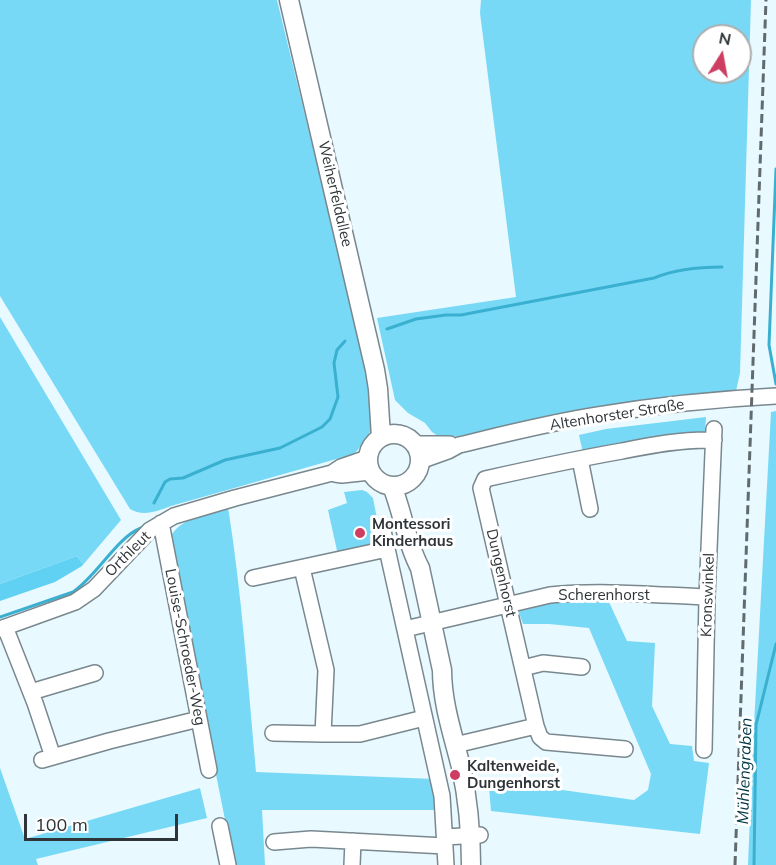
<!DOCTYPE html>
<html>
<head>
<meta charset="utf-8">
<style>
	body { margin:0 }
	#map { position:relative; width:776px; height:865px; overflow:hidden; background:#e8f9ff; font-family:Mulish,sans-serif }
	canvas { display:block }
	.north { position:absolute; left:692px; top:24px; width:60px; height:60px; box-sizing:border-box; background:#fff; border:2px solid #abaeaf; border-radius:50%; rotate:11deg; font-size:16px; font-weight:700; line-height:24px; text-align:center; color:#2e3437 }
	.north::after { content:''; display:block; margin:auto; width:21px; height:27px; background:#cd3e62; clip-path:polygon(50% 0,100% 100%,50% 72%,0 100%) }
	.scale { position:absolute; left:24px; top:814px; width:154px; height:27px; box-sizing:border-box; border:3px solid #2e3437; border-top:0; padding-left:8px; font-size:18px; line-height:21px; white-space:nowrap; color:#2e3437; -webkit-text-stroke:4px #fff; paint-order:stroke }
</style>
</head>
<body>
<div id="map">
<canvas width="776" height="865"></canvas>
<div class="north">N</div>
<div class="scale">100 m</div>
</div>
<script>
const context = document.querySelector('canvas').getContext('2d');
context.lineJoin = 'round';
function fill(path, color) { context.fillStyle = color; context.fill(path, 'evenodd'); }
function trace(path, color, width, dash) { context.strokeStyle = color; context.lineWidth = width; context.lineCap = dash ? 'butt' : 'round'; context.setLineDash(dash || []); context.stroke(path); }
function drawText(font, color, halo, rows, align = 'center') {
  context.font = font + ' Mulish,sans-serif'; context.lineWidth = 6; context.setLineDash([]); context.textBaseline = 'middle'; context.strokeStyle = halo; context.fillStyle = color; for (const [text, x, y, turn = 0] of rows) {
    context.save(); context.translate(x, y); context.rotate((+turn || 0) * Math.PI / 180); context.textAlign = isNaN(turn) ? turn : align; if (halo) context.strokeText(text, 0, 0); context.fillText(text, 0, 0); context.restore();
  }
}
fill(new Path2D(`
	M0,0h277l71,292 29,126 -13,25 -10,11 -183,52c-13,5 -28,11 -41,3l-130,-213z
	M481,0h270l-11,373 -4,18 -82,8 -94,17 -101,20 -18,2 -9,-6 -7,-9 -17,-10 -13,-13 -18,-82 139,-21 -36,-284zM704,36h36v36h-36z
	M0,317l121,203 -39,46v-3l-5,-7 -77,28z
	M776,411v454h-28l5,-122 18,-331z
	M706,417l-1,17 -122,19 -4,-18 27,-6z
	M362,490l5,2 6,6 9,47 -44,10 -10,-45 19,-7 -3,-11z
	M228,507c14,88 20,177 28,265l179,7 2,31h-175l3,55h-31l-30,-151 -33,-178c11,-19 37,-22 57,-29z
	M568,600l41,2 18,39 28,2 -3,63 18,38 22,2 2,15 15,2 -9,71 -209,-23 -2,-24 16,-5 129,18 14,-10 3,-16 -62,-146 -40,-4h-26l-5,-14z
	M0,768l25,71 175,-51 7,30 -171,41 2,6h-38z`), '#78d9f6');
fill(new Path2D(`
	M77,556l5,7v3l-27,16 -55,19v-17z`), '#60d1f2');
trace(new Path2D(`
	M776,169l-7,176 7,39
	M387,329l29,-10 30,-4h15l193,-37c22,-9 45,-11 68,-11
	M154,503l11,-21 5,-3 13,-1 42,-18 55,-12 42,-21 8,-8 8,-22 -4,-34 3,-13 8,-9
	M0,617l73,-25c25,-17 43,-54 68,-64
	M754,865l2,-140 20,-81`), '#3ab0d0', 3);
const minor = new Path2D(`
	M415,444h35
	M580,459l10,50
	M420,461l28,-10 11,-6c46,-11 93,-23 139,-30 59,-10 119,-16 178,-19
	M335,474l7,1 28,-3
	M161,523l48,247
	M383,531l59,265 4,69
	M302,568l24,102 -3,64h37l64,-16
	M253,578l134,-29
	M5,627l30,76 18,54
	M0,629l75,-27 19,-13 56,-59 24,-14 61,-18 97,-25 9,-6 26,-9
	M405,629l145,-34c52,-5 105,0 157,2
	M523,668l20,-5 39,4
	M31,692l64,-19
	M536,726l4,11 6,5 79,7
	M273,733l50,1
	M455,745l81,-19 -55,-238 4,-9c45,-10 91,-20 137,-28 29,-6 61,-12 92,-11
	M704,750l3,-153 7,-168
	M42,760l67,-19 90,-22
	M220,826l8,39
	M445,837l35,-2
	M274,842l37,-3 134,7
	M352,865l1,-24`);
const major = new Path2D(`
	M289,0l86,370 3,19 3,48
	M368 460a26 26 0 1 1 52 0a26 26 0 1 1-52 0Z
	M392,486c11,27 14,56 28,82l22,102c0,33 11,65 19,97 7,32 10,65 10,98`);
trace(minor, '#79888e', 18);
trace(major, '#79888e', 21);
trace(minor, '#fff', 15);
trace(major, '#fff', 18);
trace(new Path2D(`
	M735,865l31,-865`), '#616b6e', 3, [9, 4.5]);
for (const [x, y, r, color] of [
	[360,533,6,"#cd3e62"],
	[455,775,6,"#cd3e62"]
]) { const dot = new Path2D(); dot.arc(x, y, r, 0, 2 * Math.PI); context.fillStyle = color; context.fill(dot); trace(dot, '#fff', 2); }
drawText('15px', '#2e3437', '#fff', [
	["Weiherfeldallee",335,194,77],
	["Altenhorster Straße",617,415,-9],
	["Orthleut",128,554,-45],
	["Dungenhorst",501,573,77],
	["Scherenhorst",604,595],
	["Kronswinkel",708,595,-88],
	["Louise-Schroeder-Weg",185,647,79]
]);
drawText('bold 15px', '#2e3437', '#fff', [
	["Montessori",372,524],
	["Kinderhaus",372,541],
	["Kaltenweide,",467,766],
	["Dungenhorst",467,783]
], 'left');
drawText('italic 16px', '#003644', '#fff', [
	["Mühlengraben",745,771,-88]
]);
</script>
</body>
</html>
